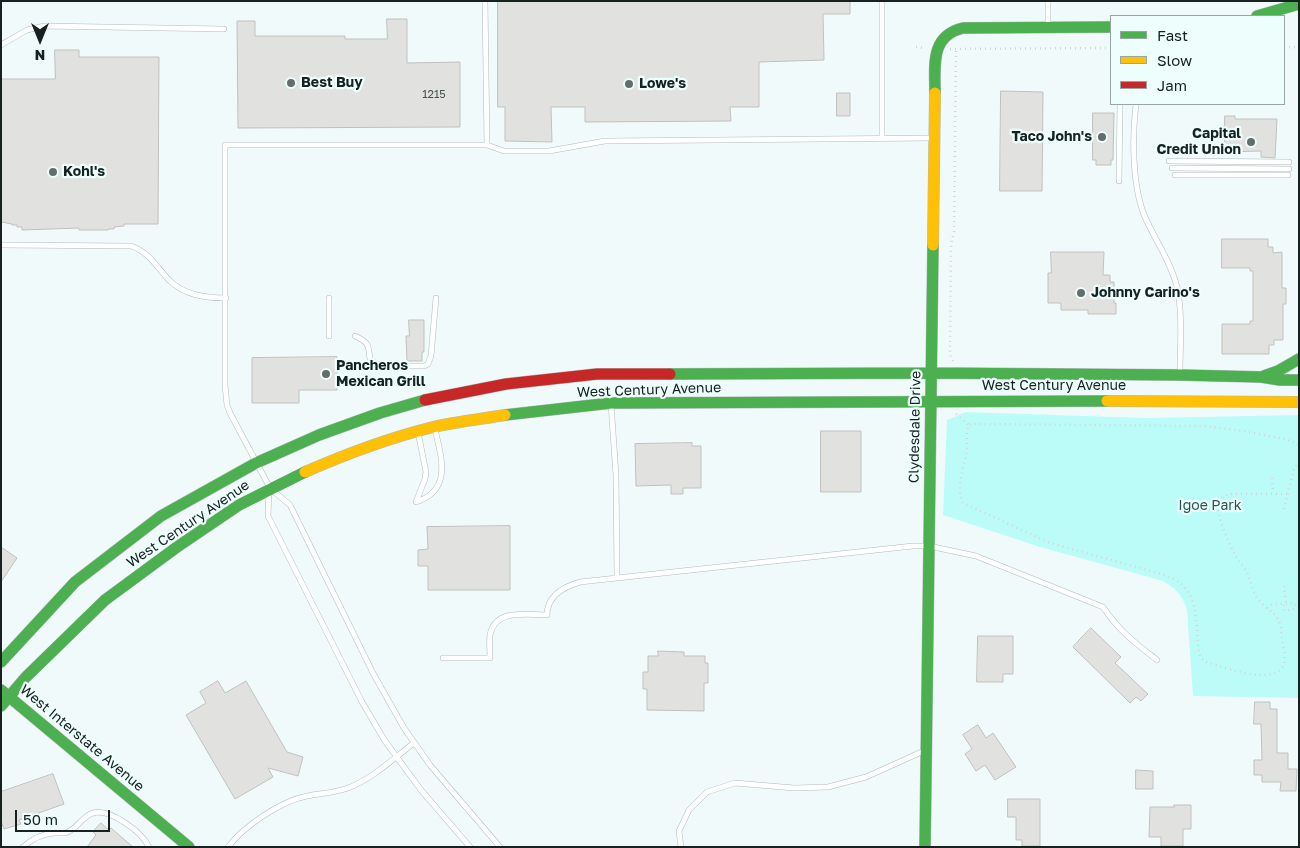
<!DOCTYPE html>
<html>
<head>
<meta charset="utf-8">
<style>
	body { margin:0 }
	#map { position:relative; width:1300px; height:848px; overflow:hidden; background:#f1fafa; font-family:"Golos Text",sans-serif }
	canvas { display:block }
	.frame { position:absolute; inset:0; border:2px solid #162120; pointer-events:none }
	.legend { position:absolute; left:1110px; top:15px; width:175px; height:90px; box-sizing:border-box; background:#edfefd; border:1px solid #97a6a5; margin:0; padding:6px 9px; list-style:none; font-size:15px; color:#162120 }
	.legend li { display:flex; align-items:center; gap:10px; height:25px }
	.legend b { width:25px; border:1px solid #97a6a5 }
	.north { position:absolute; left:15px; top:15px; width:50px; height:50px; -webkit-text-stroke:4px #edfefd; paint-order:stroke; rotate:180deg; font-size:14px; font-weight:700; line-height:20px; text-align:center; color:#162120 }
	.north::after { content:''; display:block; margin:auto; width:18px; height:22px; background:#162120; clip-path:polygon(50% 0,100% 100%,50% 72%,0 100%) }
	.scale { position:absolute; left:15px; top:810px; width:95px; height:22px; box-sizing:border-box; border:2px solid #162120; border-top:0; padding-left:6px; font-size:15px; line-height:18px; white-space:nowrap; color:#162120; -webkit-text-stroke:4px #edfefd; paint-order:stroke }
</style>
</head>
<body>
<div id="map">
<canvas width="1300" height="848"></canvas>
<div class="frame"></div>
<ul class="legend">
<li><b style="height:6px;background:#4caf50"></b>Fast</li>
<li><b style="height:6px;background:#ffc107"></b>Slow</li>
<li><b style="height:6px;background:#c62828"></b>Jam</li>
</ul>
<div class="north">N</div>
<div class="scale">50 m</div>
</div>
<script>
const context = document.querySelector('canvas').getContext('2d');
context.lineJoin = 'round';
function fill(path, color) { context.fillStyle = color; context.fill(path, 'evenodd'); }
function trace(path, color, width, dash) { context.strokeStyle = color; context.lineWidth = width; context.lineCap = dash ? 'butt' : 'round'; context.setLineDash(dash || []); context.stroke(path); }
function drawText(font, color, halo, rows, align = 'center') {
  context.font = font + ' "Golos Text",sans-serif'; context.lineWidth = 4.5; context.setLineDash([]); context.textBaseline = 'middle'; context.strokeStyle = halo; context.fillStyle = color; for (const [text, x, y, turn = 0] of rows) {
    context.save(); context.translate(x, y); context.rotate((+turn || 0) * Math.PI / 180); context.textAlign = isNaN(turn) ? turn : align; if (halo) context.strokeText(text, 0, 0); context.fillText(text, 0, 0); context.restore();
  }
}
fill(new Path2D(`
	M966,412l180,6 153,-3v283l-106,-2 -6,-86c-5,-16 -10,-20 -24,-29l-123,-34 -97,-32 4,-95z`), '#bbfcf9');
const building = new Path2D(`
	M498,1h352v13h-27l1,46 -65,2v45h-29l1,14 -146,1v-15h-34l1,35 -47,-1v-34h-7z
	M387,19h20v44l53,-1v65l-222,1 -1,-107h18v15h90v3h42z
	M55,50h24v7h80l-1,167h-34v2l-10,1v2h-6v1h-29v-2l-57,2v-3h-5v-2h-5v-1l-11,-2v-143h54z
	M1001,91l42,1 -1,99h-42z
	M837,93h13v23h-13z
	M1093,113h21l-1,47h-2v5h-15v-5h-3z
	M1225,116h10v3h42l-2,39 -14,-1v-6l-36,1z
	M1222,239h46v8h5v6l9,-1v36h4v16h-3v36h-9v5h-5v9h-47v-30h28v-3h3v-50h-3v-3h-28z
	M1051,252h53l-1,23h7v7h4v21h2v11h-28v-4h-27v-7h-13v-30h3z
	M409,320h15v32h-2v9h-15l-1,-25h3z
	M337,357v33h-38v13h-47v-45z
	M821,431h40v61h-40z
	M692,443v3h9v42h-18v6h-12v-9l-35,1 -1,-42z
	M510,526v64h-82v-24h-10v-16l10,-1 -1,-22z
	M1,547l16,11 -16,24z
	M1091,628l30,29 -6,6 33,31 -7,7 -5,-4 -6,6 -57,-56z
	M978,636h35v38h-10v8h-26z
	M658,651l26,1v4h21v7h3v20h-4v28l-57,-1v-21h-4v-17h5v-16h10z
	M218,681l7,12 21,-12 41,71 16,5 -5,19 -30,-8 5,9 -38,22 -49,-84 20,-12 -6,-11z
	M1255,702h15v7h7v44h11v16h9l-1,22h-16l1,-9h-19v-7h-8v-15h8l-1,-36h-7z
	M978,725l8,13 7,-5 23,34 -21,13 -10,-15 -9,6 -11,-17 7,-5 -9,-14z
	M1136,770l17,1v18h-17z
	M53,774l11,30 -45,16 2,4 -17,5 -3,-8v-29z
	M1008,799h32v47h-18v-6h-6v-23h-8z
	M1174,805h17v24h-8v17h-22v-9h-12l1,-30h24z
	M101,823l8,7 2,-2 22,19h-46l9,-12 -3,-3z`);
fill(building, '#e1e2df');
trace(building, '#c0c1be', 1);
const lane = new Path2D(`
	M485,1l2,144
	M1048,1v24
	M1,45l26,-15 17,-4 180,3
	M1136,104c-4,33 -4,82 9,113 10,23 26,45 32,70 6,28 3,59 3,88
	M882,138v-137
	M1169,161l120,1
	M1172,168l117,1
	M1175,175h113
	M1119,181l1,-77
	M1,245l130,1c18,6 25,20 37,33 15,16 37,19 58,19
	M329,298v38
	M355,336c15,7 13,9 15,23l8,7h46l4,-2 3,-8 5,-58
	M611,404l5,71 1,102
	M269,491l-1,25 94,186 23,39 36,49 49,57
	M416,502c37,-12 25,-45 19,-73
	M416,502l9,-23 1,-7 -8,-40
	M443,658h47c0,-8 -1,-16 0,-23 5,-27 37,-20 57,-20 0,-19 16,-28 33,-33l333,-36h16l47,10 127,51c17,25 31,35 54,53
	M23,847c9,-8 19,-13 31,-14 4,0 8,0 11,0 12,-3 17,-17 28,-20 17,-5 49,19 56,34
	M228,847c16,-21 53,-46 79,-51 14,-3 28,-3 41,-8 24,-9 46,-30 66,-45
	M500,847l-70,-82 -26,-37 -30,-53 -84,-170 -20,-17 -40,-75 -3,-8 -2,-20v-240h262l17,6h45l56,-10 327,-3
	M681,847l-2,-16 10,-21 18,-18 28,-9 59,5 34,-1 38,-10 60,-27`);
const fast = new Path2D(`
	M1257,16l42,-12
	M935,93c0,-28 -5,-57 28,-65l148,-1
	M670,374l261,-1 249,2 81,2 19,3h19
	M1264,376l14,-5 21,-12
	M505,415l106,-12 496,-2
	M1,662l74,-80 86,-66 95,-53 63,-28 61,-22 45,-13
	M1,690l188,157
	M1,706l25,-29 79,-77 72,-53 62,-42 66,-33
	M925,847l8,-602`);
const slow = new Path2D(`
	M933,245l2,-152
	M1107,401l192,1
	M305,472c41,-18 84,-34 128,-45 23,-5 48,-8 72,-12`);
const jam = new Path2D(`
	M425,400l81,-16 91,-10h73`);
trace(lane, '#b2bbbb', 6);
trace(fast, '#b2bbbb', 12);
trace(slow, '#b2bbbb', 12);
trace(jam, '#b2bbbb', 12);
trace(new Path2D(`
	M916,47l9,1
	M1284,47h15
	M950,49l161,-1
	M953,361l-3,-6 1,-111 3,-12 2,-183
	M956,414l13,11
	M1272,478l1,15
	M1287,494h-58l-5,2 -6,6c-2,13 10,39 16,51 3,7 9,12 13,19 4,9 5,20 12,28 5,7 14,11 19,19 4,7 3,18 5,26 14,50 -54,24 -77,17l-5,-4 -2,-5c-4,-32 2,-66 -34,-78l-115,-32 -87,-40c-8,-13 2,-39 4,-54 1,-8 -2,-16 2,-24l4,-1 230,2 40,5 42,8 11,4 3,4
	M1284,509l10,-41 5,-5
	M1284,586l2,17 -3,3 2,5 12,-3
	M1267,608l6,-4 21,-1 3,5h2`), '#d3d6d6', 2.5, [1, 4]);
trace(lane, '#fdfefe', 5);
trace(fast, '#4caf50', 11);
trace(slow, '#ffc107', 11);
trace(jam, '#c62828', 11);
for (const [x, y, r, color] of [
	[291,83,5,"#636d6c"],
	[629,84,5,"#636d6c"],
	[1102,137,5,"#636d6c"],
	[1251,142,5,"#636d6c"],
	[53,172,5,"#636d6c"],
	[1081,293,5,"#636d6c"],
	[326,374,5,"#636d6c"]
]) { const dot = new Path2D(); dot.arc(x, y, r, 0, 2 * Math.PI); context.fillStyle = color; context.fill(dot); trace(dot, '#edfefd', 2); }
drawText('11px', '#4b5352', null, [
	["1215",434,95]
]);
drawText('bold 14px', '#162120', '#edfefd', [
	["Best Buy",301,83],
	["Lowe's",639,84],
	["Capital",1241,134,"right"],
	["Credit Union",1241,150,"right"],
	["Taco John's",1092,137,"right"],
	["Kohl's",63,172],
	["Johnny Carino's",1091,293],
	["Pancheros",336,366],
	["Mexican Grill",336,382]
], 'left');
drawText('14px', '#162120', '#edfefd', [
	["West Century Avenue",1054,386],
	["West Century Avenue",649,390,-2],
	["Clydesdale Drive",915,427,-89],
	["West Century Avenue",188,524,-34],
	["West Interstate Avenue",82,738,40]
]);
drawText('14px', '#225957', '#edfefd', [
	["Igoe Park",1210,506]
]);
</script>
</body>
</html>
